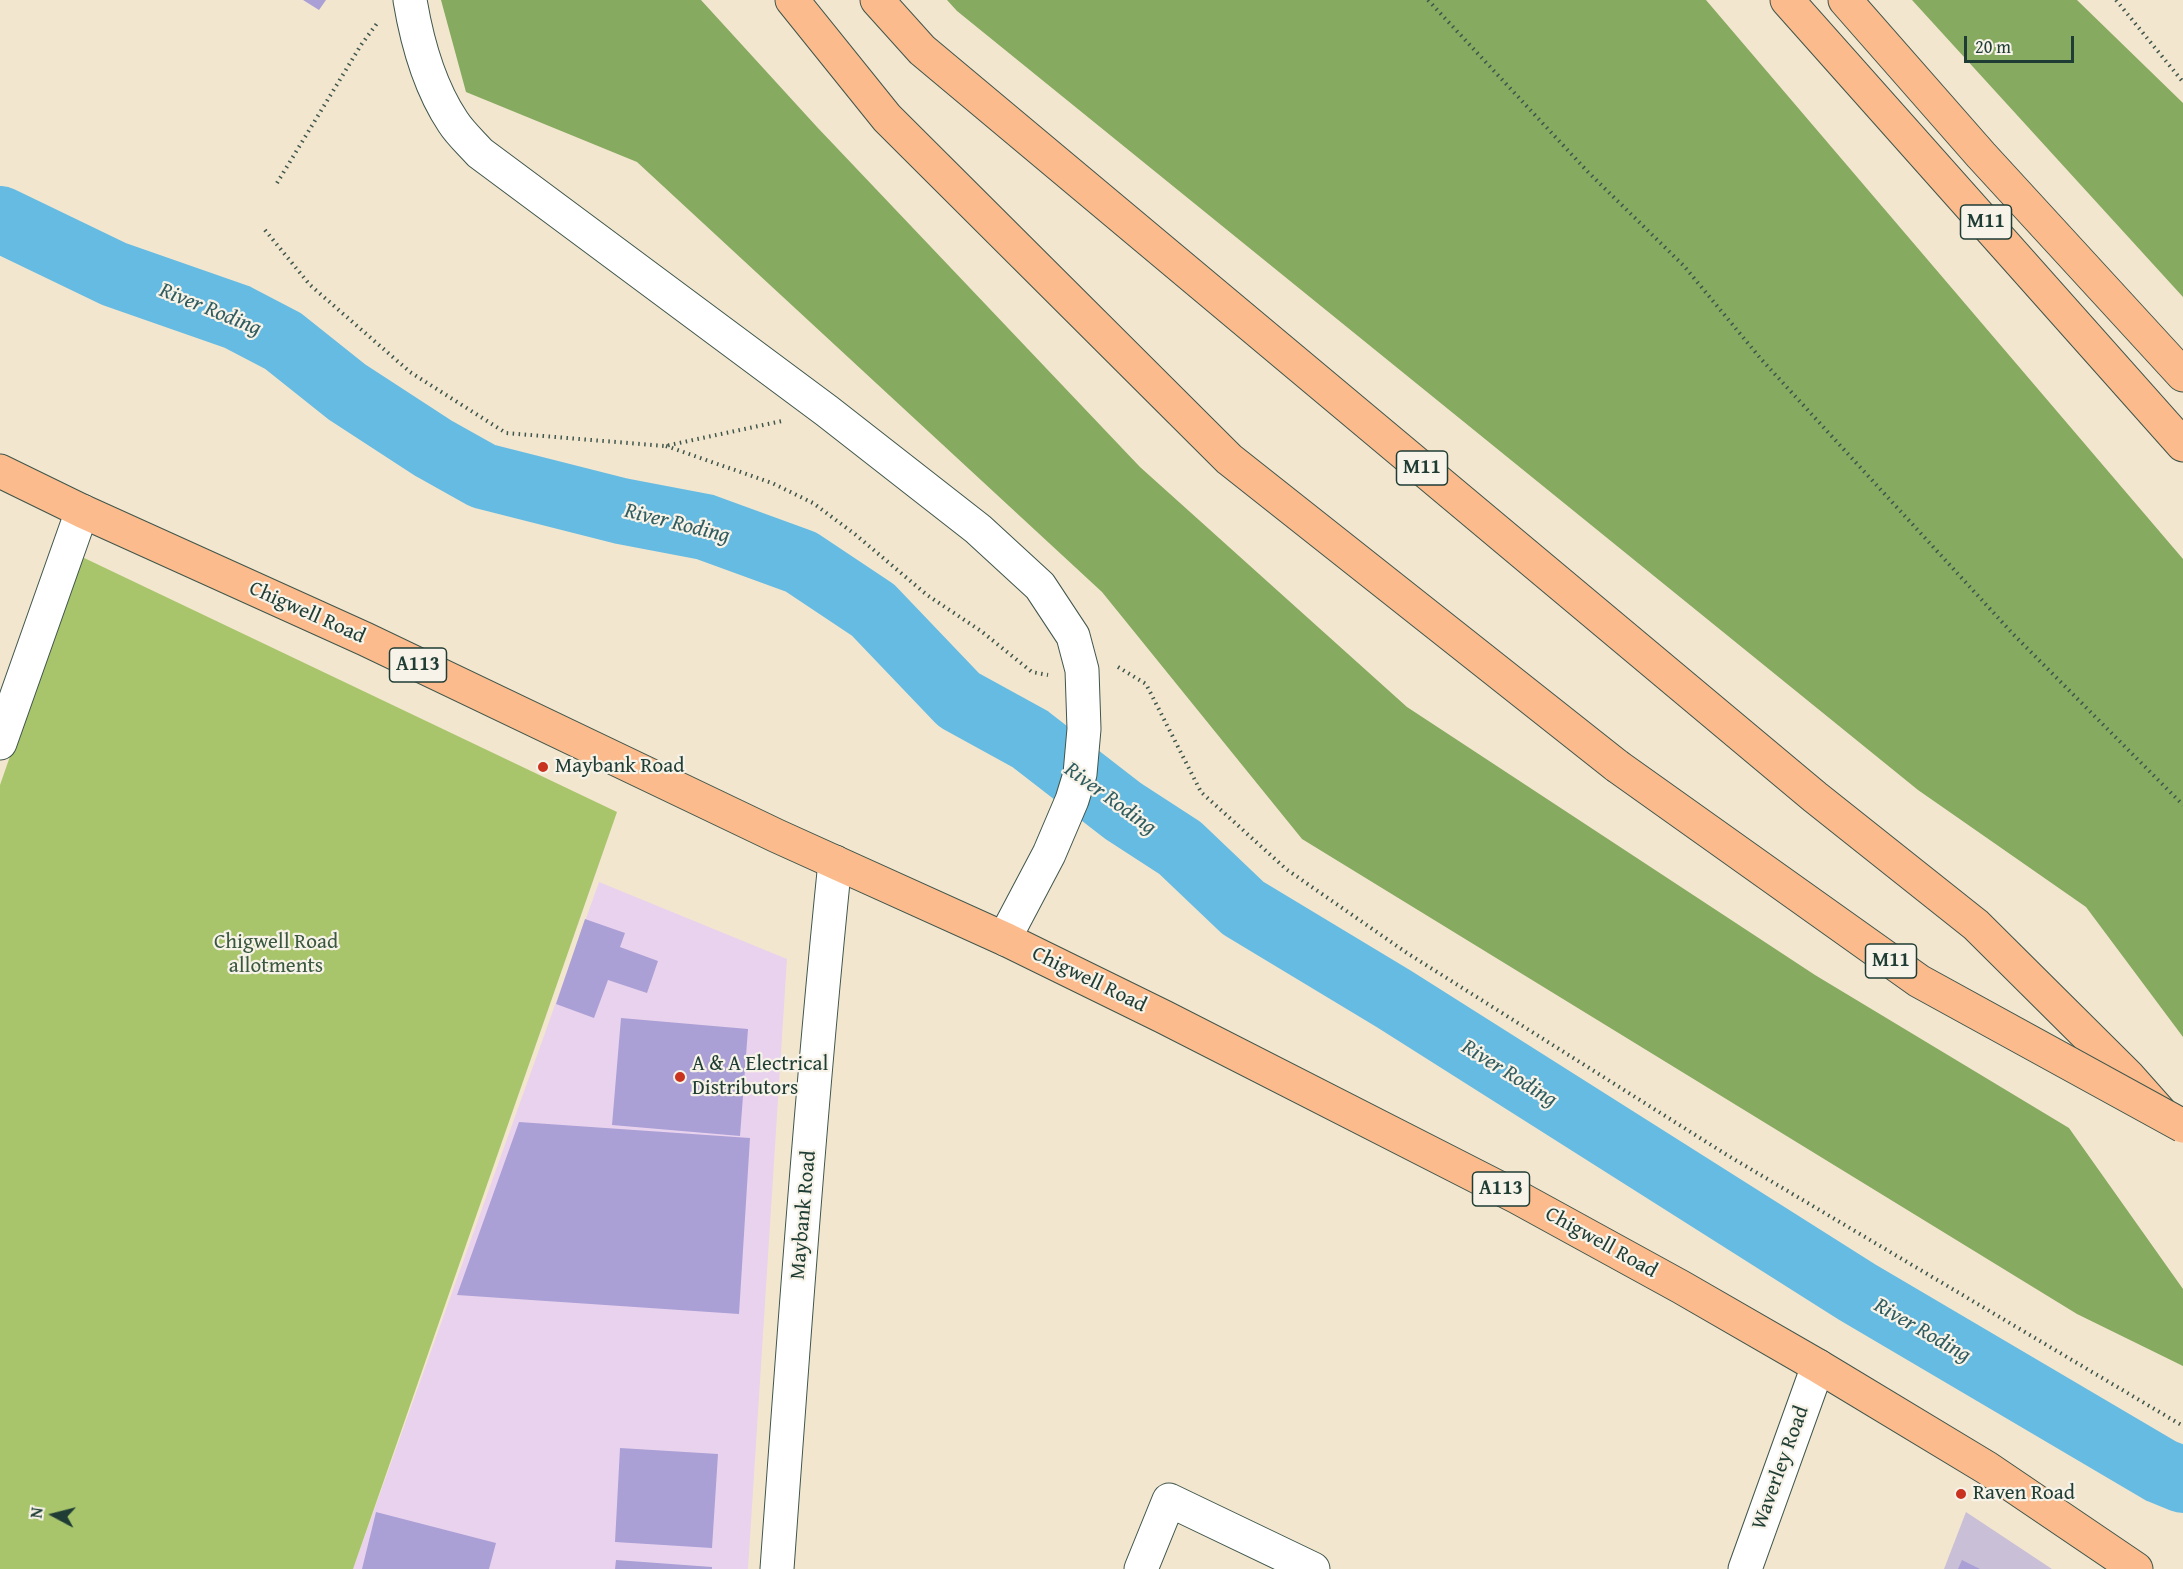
<!DOCTYPE html>
<html>
<head>
<meta charset="utf-8">
<style>
	body { margin:0 }
	#map { position:relative; width:2183px; height:1569px; overflow:hidden; background:#f3e6cf; font-family:"Gentium Book Plus",serif }
	canvas { display:block }
	.north { position:absolute; left:24px; top:1485px; width:60px; height:60px; -webkit-text-stroke:4px #f7f3e8; paint-order:stroke; rotate:277deg; font-size:16px; font-weight:700; line-height:24px; text-align:center; color:#1f3d34 }
	.north::after { content:''; display:block; margin:auto; width:21px; height:27px; background:#1f3d34; clip-path:polygon(50% 0,100% 100%,50% 72%,0 100%) }
	.scale { position:absolute; left:1964px; top:36px; width:110px; height:27px; box-sizing:border-box; border:3px solid #1f3d34; border-top:0; padding-left:8px; font-size:18px; line-height:21px; white-space:nowrap; color:#1f3d34; -webkit-text-stroke:4px #f7f3e8; paint-order:stroke }
</style>
</head>
<body>
<div id="map">
<canvas width="2183" height="1569"></canvas>
<div class="north">N</div>
<div class="scale">20 m</div>
</div>
<script>
const context = document.querySelector('canvas').getContext('2d');
context.lineJoin = 'round';
function fill(path, color) { context.fillStyle = color; context.fill(path, 'evenodd'); }
function trace(path, color, width, dash) { context.strokeStyle = color; context.lineWidth = width; context.lineCap = dash ? 'butt' : 'round'; context.setLineDash(dash || []); context.stroke(path); }
function drawText(font, color, halo, rows, align = 'center') {
  context.font = font + ' "Gentium Book Plus",serif'; context.lineWidth = 4.5; context.setLineDash([]); context.textBaseline = 'middle'; context.strokeStyle = halo; context.fillStyle = color; for (const [text, x, y, turn = 0] of rows) {
    context.save(); context.translate(x, y); context.rotate((+turn || 0) * Math.PI / 180); context.textAlign = isNaN(turn) ? turn : align; if (halo) context.strokeText(text, 0, 0); context.fillText(text, 0, 0); context.restore();
  }
}
fill(new Path2D(`
	M599,882l188,77 -39,610h-395z`), '#e9d2ed');
fill(new Path2D(`
	M1966,1512l86,57h-108z`), '#c9bfd7');
fill(new Path2D(`
	M80,556l537,256 -264,757h-353v-784z`), '#a8c56c');
fill(new Path2D(`
	M441,0h260l116,127 323,340 267,240 408,268 254,153 114,161v77l-106,-52 -775,-475 -200,-247 -465,-430 -171,-70z
	M947,0h759l477,559v478l-97,-130 -168,-117 -961,-779z
	M1912,0h165l106,103v194z`), '#86aa60');
trace(new Path2D(`
	M0,219l114,55 123,43 46,24 64,51 86,56 50,28 138,35 84,16 96,35 72,48 86,90 71,39 93,72 57,37 63,60 151,91 463,293 304,179 22,9`), '#66bbe2', 66);
fill(new Path2D(`
	M303,0h23l-7,10z
	M585,919l40,14 -5,14 38,14 -11,32 -39,-13 -14,38 -38,-14z
	M621,1018l127,11 -8,107 -128,-11z
	M519,1122l231,16 -11,176 -282,-19z
	M620,1448l98,6 -6,94 -97,-6z
	M376,1512l120,31 -7,26h-127z
	M616,1560l96,7v2h-97z
	M1962,1560l18,9h-22z`), '#aaa0d6');
const minor = new Path2D(`
	M410,0c7,42 19,86 43,122 7,11 18,21 27,31l347,258 151,118 62,57 33,50 9,34 2,59 -4,45 -8,26 -23,54 -38,72 -4,14
	M0,743l82,-232
	M777,1569c17,-236 34,-472 58,-707
	M1141,1569l28,-69 144,69
	M1745,1569l73,-203`);
const major = new Path2D(`
	M0,471l82,40 283,128 412,197 230,104 157,77 353,180 164,90 137,79 169,102 149,101`);
const highway = new Path2D(`
	M792,0l95,118 342,341 388,307
	M877,0l45,50 893,747 161,128 152,151 32,36
	M1787,0l396,445
	M1845,0l136,155 202,220`);
trace(minor, '#3f564b', 35);
trace(major, '#3f564b', 35);
trace(highway, '#3f564b', 35);
trace(new Path2D(`
	M1428,0l160,172 96,94 77,93 252,275 170,171
	M2116,0l67,82
	M277,183l84,-138 17,-23
	M265,230l45,55 100,87 96,61 159,13 117,-25
	M666,446l106,37 41,20 43,32 71,60 54,36 51,41 16,3
	M1118,667l28,17 55,108 85,77 121,84 320,202 456,271`), '#3f564b', 4, [1.5, 4.5]);
trace(minor, '#fff', 33);
trace(major, '#fbbb8c', 33);
trace(highway, '#fbbb8c', 33);
const highwayBridge = new Path2D(`
	M1617,766l302,215 264,145`);
trace(highwayBridge, '#3f564b', 35, []);
trace(highwayBridge, '#fbbb8c', 33);
for (const [x, y, r, color] of [
	[543,767,6,"#c8321e"],
	[680,1077,6,"#c8321e"],
	[1961,1494,6,"#c8321e"]
]) { const dot = new Path2D(); dot.arc(x, y, r, 0, 2 * Math.PI); context.fillStyle = color; context.fill(dot); trace(dot, '#f7f3e8', 2); }
for (const [x, y, w] of [
	[1986,222,51],
	[1422,468,51],
	[418,665,57],
	[1891,961,51],
	[1501,1189,57]
]) { const box = new Path2D(); box.roundRect(x - w / 2, y - 17, w, 34, 4.5); context.fillStyle = '#f7f3e8'; context.fill(box); trace(box, '#1f3d34', 1.5); }
drawText('bold 20px', '#1f3d34', null, [
	["M11",1986,222],
	["M11",1422,468],
	["A113",418,665],
	["M11",1891,961],
	["A113",1501,1189]
]);
drawText('21px', '#1f3d34', '#f7f3e8', [
	["Chigwell Road",307,613,24],
	["Chigwell Road",1089,980,26],
	["Maybank Road",804,1215,-85],
	["Chigwell Road",1601,1243,29],
	["Waverley Road",1781,1468,-70]
]);
drawText('21px', '#1f3d34', '#f7f3e8', [
	["Maybank Road",555,767],
	["A & A Electrical",692,1065],
	["Distributors",692,1089],
	["Raven Road",1973,1494]
], 'left');
drawText('21px', '#3a583f', '#f7f3e8', [
	["Chigwell Road",276,943],
	["allotments",276,967]
]);
drawText('italic 22px', '#315c60', '#f7f3e8', [
	["River Roding",210,310,22],
	["River Roding",677,524,14],
	["River Roding",1110,799,36],
	["River Roding",1509,1074,32],
	["River Roding",1922,1331,30]
]);
</script>
</body>
</html>
